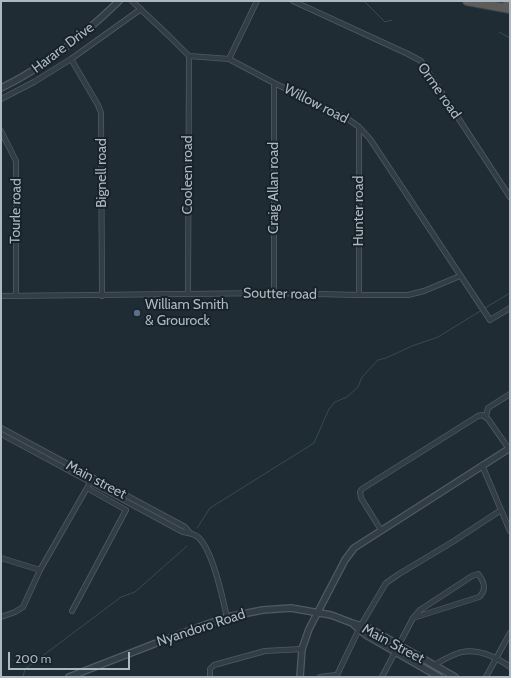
<!DOCTYPE html>
<html>
<head>
<meta charset="utf-8">
<style>
	body { margin:0 }
	#map { position:relative; width:511px; height:678px; overflow:hidden; background:#1f2c34; font-family:Cabin,sans-serif }
	canvas { display:block }
	.frame { position:absolute; inset:0; border:2px solid #acb8c2; pointer-events:none }
	.scale { position:absolute; left:8px; top:652px; width:122px; height:18px; box-sizing:border-box; border:2px solid #acb8c2; border-top:0; padding-left:5px; font-size:12px; line-height:14px; white-space:nowrap; color:#acb8c2; -webkit-text-stroke:3px #182229; paint-order:stroke }
</style>
</head>
<body>
<div id="map">
<canvas width="511" height="678"></canvas>
<div class="frame"></div>
<div class="scale">200 m</div>
</div>
<script>
const context = document.querySelector('canvas').getContext('2d');
context.lineJoin = 'round';
function trace(path, color, width, dash) { context.strokeStyle = color; context.lineWidth = width; context.lineCap = dash ? 'butt' : 'round'; context.setLineDash(dash || []); context.stroke(path); }
function drawText(font, color, halo, rows, align = 'center') {
  context.font = font + ' Cabin,sans-serif'; context.lineWidth = 4; context.setLineDash([]); context.textBaseline = 'middle'; context.strokeStyle = halo; context.fillStyle = color; for (const [text, x, y, turn = 0] of rows) {
    context.save(); context.translate(x, y); context.rotate((+turn || 0) * Math.PI / 180); context.textAlign = isNaN(turn) ? turn : align; if (halo) context.strokeText(text, 0, 0); context.fillText(text, 0, 0); context.restore();
  }
}
trace(new Path2D(`
	M364,1l21,21 7,-2
	M499,32l11,6
	M485,308l25,-15
	M197,528l13,-20 104,-65 15,-34 6,-7 12,-5 11,-10 4,-10 16,-17 8,-2 26,-12 26,-9 44,-27
	M23,677l2,-8 96,-72 14,-5 52,-46`), '#334b5c', 1);
const minor = new Path2D(`
	M132,1l37,35 20,20 40,3 45,24 71,34 14,10 11,12 120,181 20,-12
	M293,1l115,53 13,7 89,136
	M71,59l27,46 3,8 1,183
	M229,59l28,-58
	M1,99l33,-17 37,-23 70,-50
	M359,127v168
	M1,131l15,30v135
	M274,293v-210
	M188,294l1,-238
	M1,296l273,-3 85,2h49l16,-4 36,-15
	M486,416l2,-8 22,-14
	M1,428l184,99 5,6
	M1,434l182,98c6,1 10,1 15,5 15,14 24,59 29,80
	M482,465l28,66
	M381,530l-20,-32 -1,-6 2,-3 116,-73 4,-1 6,4 21,30
	M1,558l39,12
	M72,611l54,-101 -39,-22
	M1,617l14,-5 8,-5 17,-37 51,-89
	M434,665c21,-12 32,-19 57,-9 6,3 13,6 19,11
	M210,677v-8l4,-4 51,-14 37,-2
	M320,677l16,-2
	M336,677l25,-52 25,-42 13,-9 55,-33 47,-31
	M382,677l31,-59 7,-8 52,-34 6,-2c6,7 9,16 1,23l-66,21
	M486,677l24,-44`);
const tertiary = new Path2D(`
	M1,88c44,-21 83,-53 118,-87
	M354,625l12,10 73,42
	M69,677l108,-42 50,-18 36,-7 28,-2 40,7 21,8 17,5 86,49
	M300,677l2,-28 7,-20 36,-69 9,-12 156,-100`);
const trunk = new Path2D(`
	M467,1l43,8
	M507,1h3`);
trace(minor, '#505b63', 6);
trace(tertiary, '#505b63', 8);
trace(trunk, '#3d484f', 10);
trace(minor, '#323d45', 4.5);
trace(tertiary, '#323d45', 5.5);
trace(trunk, '#5e5c5a', 8);
for (const [x, y, r, color] of [
	[137,313,4,"#5c6f8a"]
]) { const dot = new Path2D(); dot.arc(x, y, r, 0, 2 * Math.PI); context.fillStyle = color; context.fill(dot); trace(dot, '#182229', 1.5); }
drawText('14px', '#acb8c2', '#182229', [
	["Harare Drive",63,48,-37],
	["Orme road",439,91,55],
	["Willow road",316,104,27],
	["Bignell road",102,173,-90],
	["Cooleen road",188,175,-90],
	["Craig Allan road",274,188,-90],
	["Tourle road",16,211,-89],
	["Hunter road",359,211,-90],
	["Soutter road",280,294,1],
	["Main street",96,480,28],
	["Nyandoro Road",201,628,-18],
	["Main Street",393,644,28]
]);
drawText('14px', '#acb8c2', '#182229', [
	["William Smith",145,305],
	["& Grourock",145,321]
], 'left');
</script>
</body>
</html>
